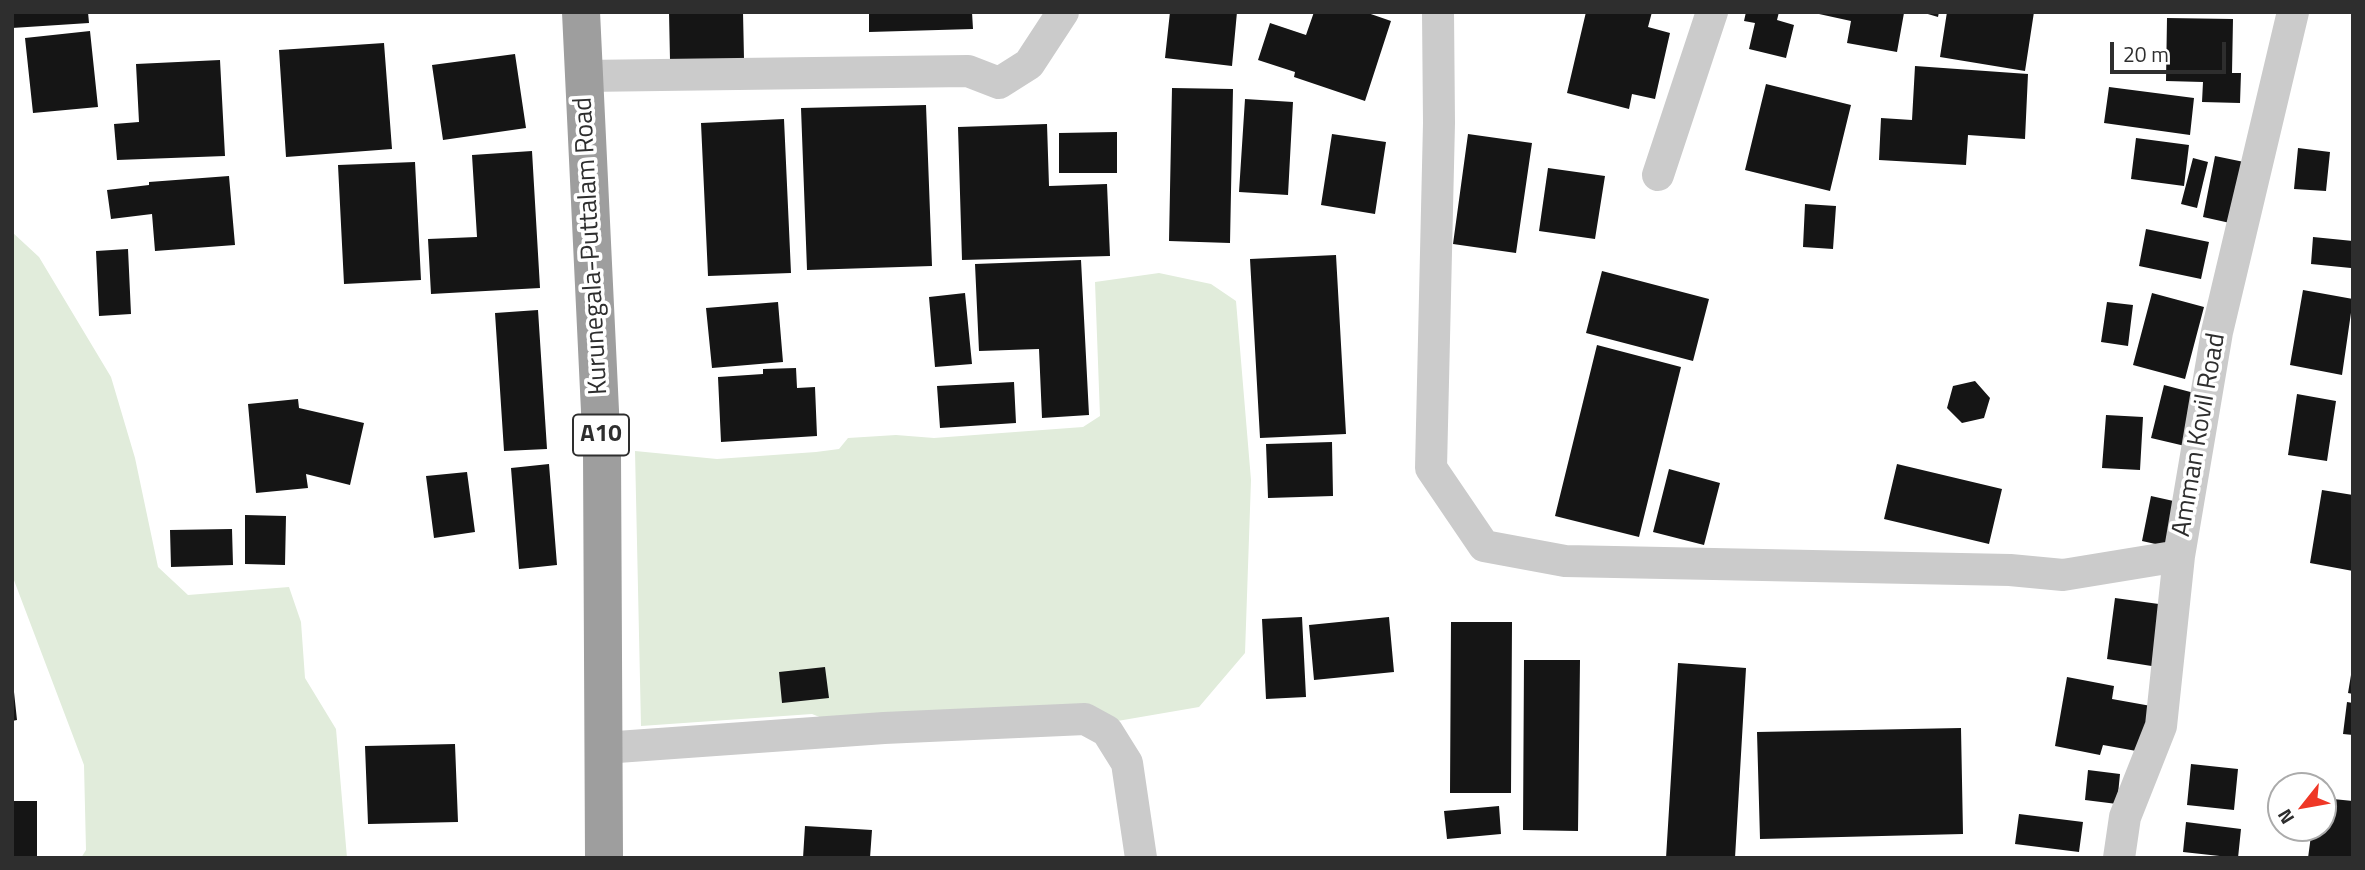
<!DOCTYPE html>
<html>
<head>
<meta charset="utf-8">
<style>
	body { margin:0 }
	#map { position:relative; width:2365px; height:870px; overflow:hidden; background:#fff; font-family:"Titillium Web",sans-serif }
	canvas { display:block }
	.frame { position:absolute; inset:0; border:14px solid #2e2e2e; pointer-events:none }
	.north { position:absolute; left:2267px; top:772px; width:70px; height:70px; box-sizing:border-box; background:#fff; border:2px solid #ababab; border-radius:50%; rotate:239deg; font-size:19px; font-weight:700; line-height:28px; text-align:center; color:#2e2e2e }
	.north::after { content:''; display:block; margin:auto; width:24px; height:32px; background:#ef3726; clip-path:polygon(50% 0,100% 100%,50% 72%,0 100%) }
	.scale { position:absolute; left:2110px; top:42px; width:116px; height:32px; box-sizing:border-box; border:4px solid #2e2e2e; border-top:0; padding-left:9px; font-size:21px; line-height:24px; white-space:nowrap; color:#2e2e2e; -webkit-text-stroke:5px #fff; paint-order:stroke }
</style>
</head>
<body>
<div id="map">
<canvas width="2365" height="870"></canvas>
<div class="frame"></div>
<div class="north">N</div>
<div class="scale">20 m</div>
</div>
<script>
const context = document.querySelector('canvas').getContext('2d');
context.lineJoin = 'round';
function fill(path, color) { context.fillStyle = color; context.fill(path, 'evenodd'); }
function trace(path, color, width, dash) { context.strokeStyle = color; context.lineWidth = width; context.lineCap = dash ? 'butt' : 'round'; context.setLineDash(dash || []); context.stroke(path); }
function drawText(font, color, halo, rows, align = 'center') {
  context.font = font + ' "Titillium Web",sans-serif'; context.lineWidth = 7; context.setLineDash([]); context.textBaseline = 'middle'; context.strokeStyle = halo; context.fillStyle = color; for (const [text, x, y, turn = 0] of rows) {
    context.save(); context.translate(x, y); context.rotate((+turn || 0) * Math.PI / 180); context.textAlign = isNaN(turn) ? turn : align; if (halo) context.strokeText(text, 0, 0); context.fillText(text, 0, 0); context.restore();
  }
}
fill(new Path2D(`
	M12,232l27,25 72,120 24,81 23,109 30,28 101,-8 12,35 4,56 31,51 11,129h-266l5,-8 -2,-85 -72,-190z
	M1159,273l52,11 25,17 15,179 -6,173 -46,54 -99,17 -217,18 -71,-28 -171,12 -6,-275 82,8 99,-7 23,-3 9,-11 48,-3 38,3 149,-11 17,-11 -5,-134z`), '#e1ecdb');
fill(new Path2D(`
	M12,12h76l1,11 -77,5z
	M669,12h74l1,47 -74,1z
	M869,12h103l1,17 -104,3z
	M1170,12h67l-5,54 -67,-8z
	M1314,12h51l26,9 -26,80 -71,-24 1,-5 -37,-12 12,-37 36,12z
	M1586,12h66l-4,15 22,6 -15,66 -23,-5 -3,15 -62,-16z
	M1746,12h33l-2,8 17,5 -8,33 -37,-9 6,-26 -11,-2z
	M1819,12l85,1 -7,39 -50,-9 4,-22 -32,-7z
	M1921,12h18l-1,5z
	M1947,12h87l-9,59 -85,-14z
	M2167,18l66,1 -1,54h9l-1,30 -38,-1 1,-20 -37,-1z
	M90,31l8,76 -65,6 -8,-75z
	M384,43l8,106 -106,8 -7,-107z
	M515,54l11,74 -83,12 -11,-75z
	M220,60l5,96 -108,4 -3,-36 25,-2 -3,-58z
	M1915,66l113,8 -3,65 -57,-4 -2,30 -87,-5 2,-42 31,2z
	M1766,84l85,21 -21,86 -85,-21z
	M2109,87l85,11 -4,37 -86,-12z
	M1172,88l61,1 -3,154 -61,-2z
	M1245,99l48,3 -5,93 -49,-3z
	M926,105l6,161 -125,4 -6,-162z
	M784,119l7,154 -83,3 -7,-153z
	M1047,124l2,62 58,-2 3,72 -148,4 -4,-133z
	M1117,132v41h-58v-40z
	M1332,134l54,8 -11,72 -54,-9z
	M1468,134l64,9 -16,110 -63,-9z
	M2136,138l53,7 -5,41 -53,-7z
	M2298,148l32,4 -4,39 -32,-2z
	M532,151l8,137 -109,6 -3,-55 49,-2 -5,-82z
	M2215,156l29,6 -14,61 -27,-6z
	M2193,158l15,4 -11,46 -16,-4z
	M415,162l6,118 -77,4 -6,-119z
	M1548,168l57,8 -10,63 -56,-8z
	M229,176l6,69 -80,6 -3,-37 -41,5 -4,-29 42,-5v-3z
	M1805,204l31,2 -3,43 -30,-2z
	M2146,229l63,13 -8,37 -62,-13z
	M2313,237l40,4 -2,27 -40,-4z
	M128,249l3,65 -32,2 -3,-65z
	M1336,255l10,179 -86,4 -10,-179z
	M1081,260l8,155 -47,3 -3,-69 -60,2 -4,-87z
	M1602,271l107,28 -16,62 -107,-28z
	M2303,290l50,9 -11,76 -52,-10z
	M965,293l7,71 -37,3 -6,-70z
	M2152,293l52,14 -19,72 -52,-14z
	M778,302l5,60 -71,6 -6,-60z
	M2107,302l26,3 -5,41 -27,-4z
	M538,310l9,139 -43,2 -9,-138z
	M1597,345l84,22 -42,170 -84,-21z
	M796,368l1,20 18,-1 2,49 -96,6 -3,-65 45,-3v-5z
	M1975,381l15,17 -6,20 -22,5 -15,-15 6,-22z
	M1014,382l2,41 -76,5 -3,-42z
	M2164,385l34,9 -13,52 -34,-8z
	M2297,394l39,7 -9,60 -39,-6z
	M298,399l1,9 65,15 -14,62 -44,-11 2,14 -52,5 -8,-89z
	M2106,415l37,2 -3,53 -38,-2z
	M1332,442l1,54 -65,2 -2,-54z
	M549,464l8,101 -38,4 -8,-101z
	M1897,464l105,25 -13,55 -105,-25z
	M1669,469l51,14 -16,62 -51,-13z
	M467,472l8,60 -41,6 -8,-62z
	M2322,490l31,5v76l-43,-8z
	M2151,496l27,6 -9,45 -27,-6z
	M245,515l41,1 -1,49 -40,-1z
	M232,529l1,36 -62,2 -1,-37z
	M2115,598l51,7 -8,62 -51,-8z
	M1302,617l4,80 -40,2 -4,-80z
	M1389,617l5,55 -80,8 -5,-55z
	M1451,622h61l-1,171h-61z
	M1524,660h56l-2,171 -55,-1z
	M1678,663l68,5 -11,190h-69z
	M825,667l4,31 -47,5 -3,-31z
	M2351,675h2v19l-5,-1z
	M2067,677l47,9 -2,13 39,7 -9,46 -39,-7 -3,10 -45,-9z
	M12,692h2l3,28 -5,1z
	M2347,702l6,1v32l-10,-1z
	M1961,728l2,106 -203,5 -3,-107z
	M455,744l3,78 -90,2 -3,-78z
	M2191,764l47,5 -4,41 -47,-5z
	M2088,770l32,4 -3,30 -32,-4z
	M2323,798l30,3v57h-45l4,-30h11z
	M12,801h25v57h-25z
	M1499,806l2,28 -54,5 -3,-28z
	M2019,814l64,8 -4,30 -64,-8z
	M2186,822l55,7 -3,29 -55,-6z
	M805,826l67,4 -2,28h-67z`), '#151515');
trace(new Path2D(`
	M1438,12l1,111 -8,345 53,78 81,15 445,9 53,5 116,-19
	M584,76l384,-5 31,12 30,-19 34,-52
	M1658,175l54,-163
	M603,748l281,-20 201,-9 22,12 20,32 14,95
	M2119,858l6,-41 36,-91 18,-170 38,-224 76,-320`), '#cbcbcb', 32);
trace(new Path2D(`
	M581,12l21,441 2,405`), '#9e9e9e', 38);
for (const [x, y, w] of [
	[601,435,56]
]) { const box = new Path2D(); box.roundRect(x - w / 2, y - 20.5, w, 41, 5); context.fillStyle = '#fff'; context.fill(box); trace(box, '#2e2e2e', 2); }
drawText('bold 24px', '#2e2e2e', null, [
	["A10",601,435]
]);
drawText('26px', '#2e2e2e', '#fff', [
	["Kurunegala-Puttalam Road",592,246,-93],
	["Amman Kovil Road",2200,435,-80]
]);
</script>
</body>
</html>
